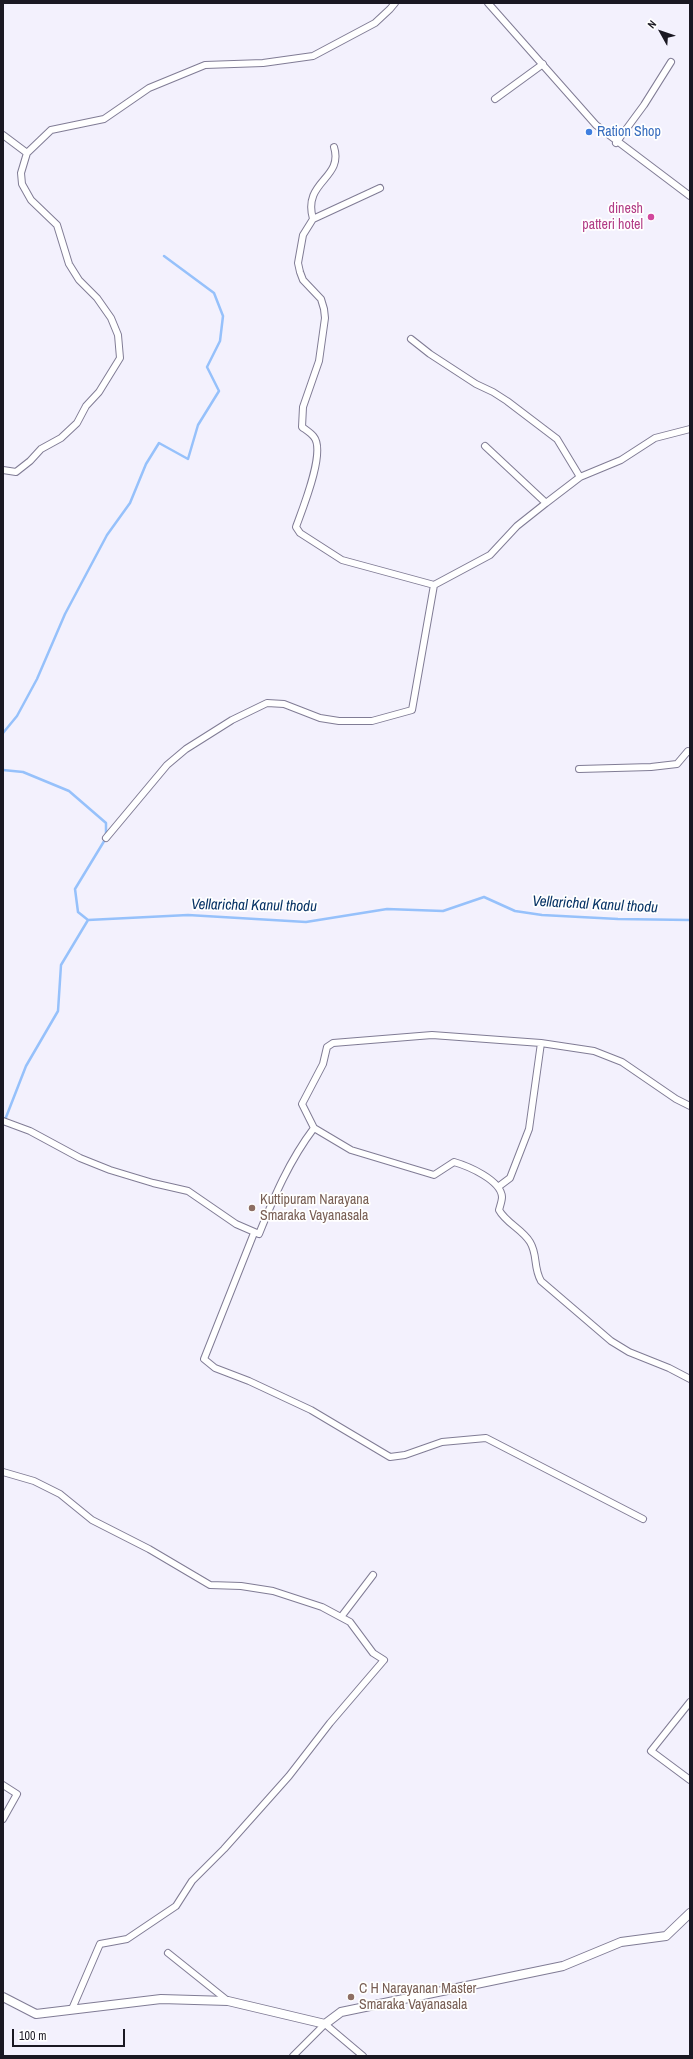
<!DOCTYPE html>
<html>
<head>
<meta charset="utf-8">
<style>
	body { margin:0 }
	#map { position:relative; width:693px; height:2059px; overflow:hidden; background:#f3f1fd; font-family:"Archivo Narrow",sans-serif }
	canvas { display:block }
	.frame { position:absolute; inset:0; border:4px solid #1a1822; pointer-events:none }
	.north { position:absolute; left:641px; top:12px; width:40px; height:40px; -webkit-text-stroke:3px #fff; paint-order:stroke; rotate:310deg; font-size:11px; font-weight:700; line-height:16px; text-align:center; color:#1a1822 }
	.north::after { content:''; display:block; margin:auto; width:14px; height:18px; background:#1a1822; clip-path:polygon(50% 0,100% 100%,50% 72%,0 100%) }
	.scale { position:absolute; left:12px; top:2029px; width:113px; height:18px; box-sizing:border-box; border:2px solid #1a1822; border-top:0; padding-left:5px; font-size:12px; line-height:14px; white-space:nowrap; color:#1a1822; -webkit-text-stroke:3px #fff; paint-order:stroke }
</style>
</head>
<body>
<div id="map">
<canvas width="693" height="2059"></canvas>
<div class="frame"></div>
<div class="north">N</div>
<div class="scale">100 m</div>
</div>
<script>
const context = document.querySelector('canvas').getContext('2d');
context.lineJoin = 'round';
function trace(path, color, width, dash) { context.strokeStyle = color; context.lineWidth = width; context.lineCap = dash ? 'butt' : 'round'; context.setLineDash(dash || []); context.stroke(path); }
function drawText(font, color, halo, rows, align = 'center') {
  context.font = font + ' "Archivo Narrow",sans-serif'; context.lineWidth = 3.5; context.setLineDash([]); context.textBaseline = 'middle'; context.strokeStyle = halo; context.fillStyle = color; for (const [text, x, y, turn = 0] of rows) {
    context.save(); context.translate(x, y); context.rotate((+turn || 0) * Math.PI / 180); context.textAlign = isNaN(turn) ? turn : align; if (halo) context.strokeText(text, 0, 0); context.fillText(text, 0, 0); context.restore();
  }
}
trace(new Path2D(`
	M3,733l14,-17 20,-37 28,-65 42,-79 23,-32 16,-39 13,-21 29,16 10,-34 21,-34 -12,-24 13,-26 3,-25 -9,-23 -50,-37
	M3,770l20,2 46,19 37,32v15l-31,51 3,23 10,8 100,-5 118,7 81,-13 56,2 41,-14 31,14 27,4 76,4 72,1
	M3,1125l23,-59 32,-55 3,-46 27,-45`), '#96c1fb', 2.5);
const minor = new Path2D(`
	M488,3l108,122 94,71
	M495,99l48,-35
	M3,135l24,18
	M616,143l28,-38 27,-43
	M380,188l-67,31 -10,16 -5,28 2,9 3,8 18,19 3,10 1,9 -6,43 -16,46 -1,20c4,3 9,6 12,10 12,15 -12,73 -18,90l4,6 42,27 92,25 56,-30 27,-29 29,-23
	M313,219c-11,-38 31,-40 21,-72
	M411,339l19,15 46,30 17,8 14,9 50,38 23,38 41,-17 34,-22 35,-9
	M485,446l61,57 34,-26
	M3,470l13,2 14,-11 11,-12 20,-11 16,-15 9,-17 13,-14 21,-34 -2,-23 -7,-17 -14,-20 -18,-18 -10,-16 -12,-39 -26,-25 -9,-16 -1,-11 6,-20 24,-23 53,-11 45,-31 56,-23 58,-2 50,-7 62,-33 15,-14 5,-6
	M579,769l72,-2 26,-3 11,-13 2,1
	M106,838l61,-73 19,-16 46,-29 35,-17 17,1 36,14 19,3h33l40,-11 22,-125
	M3,1121l27,10 50,27 30,12 43,13 35,8 48,33 23,10c15,-37 30,-73 55,-106l37,22 83,25 20,-13c14,4 47,18 48,35 0,4 -2,9 -3,13 7,13 23,19 31,32 8,13 3,25 11,39l70,60 18,11 40,16 21,11
	M314,1128l-12,-24 21,-40 4,-17 6,-4 99,-8 109,8 53,8 28,11 54,37 14,7
	M498,1187l12,-9 19,-49 12,-86
	M254,1233l-50,126 11,9 34,13 62,29 79,47 15,-2 37,-13 44,-4 157,81
	M3,1472l31,9 26,13 32,26 57,29 61,36 31,1 32,5 49,16 28,15 23,31 11,7 -54,63 -41,53 -65,73 -32,32 -16,25 -49,33 -27,5 -28,65
	M341,1617l32,-42
	M690,1702l-39,49 39,29
	M3,1785l14,9 -14,25
	M168,1953l60,48
	M293,2056l32,-32 38,32`);
const secondary = new Path2D(`
	M3,1997l33,17 125,-15 67,2 97,23 16,-12 222,-46 58,-24 45,-6 24,-23`);
trace(minor, '#807c95', 8);
trace(secondary, '#807c95', 10);
trace(minor, '#fff', 6);
trace(secondary, '#fff', 8);
for (const [x, y, r, color] of [
	[589,132,4,"#3f7fe0"],
	[651,217,4,"#d1479c"],
	[252,1208,4,"#8d6e63"],
	[351,1997,4,"#8d6e63"]
]) { const dot = new Path2D(); dot.arc(x, y, r, 0, 2 * Math.PI); context.fillStyle = color; context.fill(dot); trace(dot, '#fff', 1.5); }
drawText('14px', '#366cbe', '#fff', [
	["Ration Shop",597,132]
], 'left');
drawText('14px', '#b23c85', '#fff', [
	["dinesh",643,209],
	["patteri hotel",643,225]
], 'right');
drawText('14px', '#785e54', '#fff', [
	["Kuttipuram Narayana",260,1200],
	["Smaraka Vayanasala",260,1216],
	["C H Narayanan Master",359,1989],
	["Smaraka Vayanasala",359,2005]
], 'left');
drawText('italic 15px', '#073365', '#fff', [
	["Vellarichal Kanul thodu",595,905,3],
	["Vellarichal Kanul thodu",254,906,1]
]);
</script>
</body>
</html>
